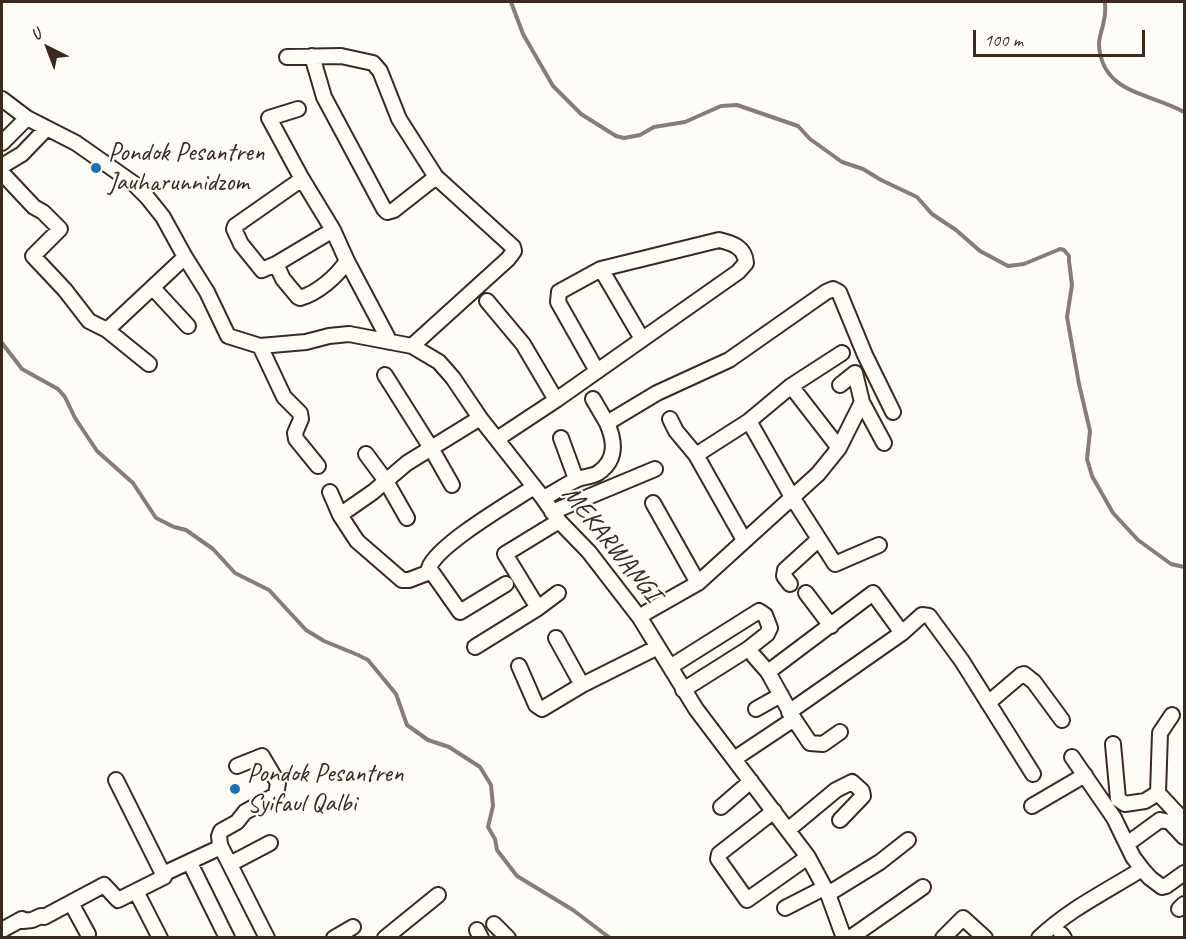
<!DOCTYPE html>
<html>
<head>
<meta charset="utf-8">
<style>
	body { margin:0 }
	#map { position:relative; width:1186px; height:939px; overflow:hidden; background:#fdfcf7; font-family:Caveat,sans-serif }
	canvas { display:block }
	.frame { position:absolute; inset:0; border:3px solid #3b2a1e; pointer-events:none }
	.north { position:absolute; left:18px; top:18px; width:60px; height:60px; -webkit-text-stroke:4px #fdfcf7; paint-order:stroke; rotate:318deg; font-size:16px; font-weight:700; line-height:24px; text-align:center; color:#3b2a1e }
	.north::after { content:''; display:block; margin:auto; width:21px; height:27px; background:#3b2a1e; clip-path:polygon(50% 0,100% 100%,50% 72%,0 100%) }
	.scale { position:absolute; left:973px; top:30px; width:172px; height:27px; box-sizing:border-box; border:3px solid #3b2a1e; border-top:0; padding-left:8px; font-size:18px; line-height:21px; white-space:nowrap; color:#3b2a1e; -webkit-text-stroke:4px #fdfcf7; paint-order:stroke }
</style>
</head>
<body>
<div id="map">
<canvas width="1186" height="939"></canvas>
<div class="frame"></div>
<div class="north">U</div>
<div class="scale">100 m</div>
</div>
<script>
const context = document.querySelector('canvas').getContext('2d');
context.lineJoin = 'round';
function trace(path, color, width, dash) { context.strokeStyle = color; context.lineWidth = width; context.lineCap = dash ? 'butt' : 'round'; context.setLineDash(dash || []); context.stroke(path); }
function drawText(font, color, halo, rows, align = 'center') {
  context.font = font + ' Caveat,sans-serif'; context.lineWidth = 4.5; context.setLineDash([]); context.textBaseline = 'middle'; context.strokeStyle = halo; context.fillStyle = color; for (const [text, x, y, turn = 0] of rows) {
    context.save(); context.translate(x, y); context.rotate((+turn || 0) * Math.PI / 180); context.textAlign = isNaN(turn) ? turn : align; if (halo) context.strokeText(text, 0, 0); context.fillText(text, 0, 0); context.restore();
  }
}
trace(new Path2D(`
	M511,2l12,32 30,52 28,28 35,22 8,2 16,-3 14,-8 31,-5 36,-16 16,-1 61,21 12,13 32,23 21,7 18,11 36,17 15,17 24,16 24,21 28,15 16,-2 36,-15 4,1 5,6v5l3,24 -5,32 12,67 11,47 -3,28 5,17 21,37 25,27 33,24 13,3
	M1105,2c0,6 1,12 -1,18 -1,8 -5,16 -5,24 2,50 52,49 85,68
	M2,343l20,26 36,20 7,8 10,21 22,33 36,32 23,35 18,9 12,3 27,19 22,24 34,17 37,40 18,11 34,14 10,5 28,34 11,31 21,15 21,7 31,20 11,18 2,21 -5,21 7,12 2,11 20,26 56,34 37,28`), '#887d74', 4);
const minor = new Path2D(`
	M312,56l12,41 60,112 3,3 7,-2 42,-33
	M287,57l54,-1 32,7 7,8 19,48 37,58 77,70 1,4 -6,8 -96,87
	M2,99l25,19 49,25 57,40 14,14 16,20 22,40 22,35 21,44 32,10 46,-4 23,-6 20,-2 63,12 27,16 14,16 27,40 63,80 16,23 30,31 51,66 56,91 112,148 20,37 16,44
	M298,109l-29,9 33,61 31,51 14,31 43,81
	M2,143l25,-25
	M2,166l20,-12 24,-25
	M2,173l32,34 9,5 17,17 -27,27 32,34 24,31 18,9 42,34
	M302,179l-67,47 -1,3 7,15 21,26 14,-6 57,-34
	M276,264l7,15 15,18 2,1c18,-5 37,-22 47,-37
	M601,269l41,70
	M153,288l35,38
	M487,301l36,43 33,56
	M107,330l78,-73
	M260,346l24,51 16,16 1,6 -6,14 1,6 22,27
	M385,375l46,73 21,37
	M791,386l51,-33
	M593,399l14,24
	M862,402l22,41
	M670,419l6,12 20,24 48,85
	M749,421l43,76 43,67 44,-19
	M561,438l15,41
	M497,439l59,-39 182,-128 8,-9c-1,-16 -14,-20 -27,-23l-118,29 -42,23 -1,10 39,69
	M366,454l20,27 21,37
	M696,455l53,-34 42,-35 48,62
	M330,492l10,23
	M543,498c12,-5 21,-13 33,-18 7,-4 16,-3 22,-7 19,-13 17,-32 9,-50l50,-30 72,-33 97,-68 7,-3 6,3 26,63 28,57
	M653,503l45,80
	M552,512l103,-43
	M430,572l-21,8h-7l-45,-39 -17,-26 33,-23 34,-29 73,-45
	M506,584l-46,28 -31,-44c8,-23 82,-66 105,-81
	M790,584l-6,-8 1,-6 34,-31
	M806,593l25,33
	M538,608l20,-15
	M640,618l7,-6 51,-29 120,-109 21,-26 23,-46 -7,-29 -15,12
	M902,633l20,-18 7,1 33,45 71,113
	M556,638l26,47
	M475,647l63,-39 -33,-54 54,-33
	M519,666l17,39 6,4 40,-24 76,-38
	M670,667l89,-56 6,4 5,13 -3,6 -19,15 -65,41
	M768,672l105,-79 29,40 -113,79
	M988,703l33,-28 3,-1 10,8 28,38
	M756,709l25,-14
	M1172,715l-12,18 -2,60 26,28
	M794,719l16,24 13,1 17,-12
	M1113,744l5,55 7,5 20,-3 13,-8
	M1072,757l42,61 19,39 9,12
	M734,759l60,-40 -26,-47 -14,-16
	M237,766l25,-10 16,27 -2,12 -31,17 -8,10 -16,9 -2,5 1,9 47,93
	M116,780l47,94
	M1032,806l53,-31
	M721,807l30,-26
	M774,811l-55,43 -1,5 29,41 61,-43
	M789,829l47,-39 16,-8 10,9 1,5 -23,24
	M1127,844l33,-24 10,2 14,15
	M230,864l40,-21
	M192,867l35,71
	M828,894l52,-32 28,-22
	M139,897l21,41
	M71,903l17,31
	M785,908l39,-20
	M1179,909l5,-5
	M494,924l14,14
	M2,930l20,-11 1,2 9,-1 9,-4 3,1 60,-32 14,15 46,-23 -1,-3 58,-27
	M477,930l4,8
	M1061,934l3,4
	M334,938l19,-11
	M385,938l53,-43
	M850,938l73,-51
	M943,938l20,-20 22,20
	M1039,938c30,-29 68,-47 103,-69l8,9 12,9 4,-1 18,-13`);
trace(minor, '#3b2a1e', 18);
trace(minor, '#fdfcf7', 14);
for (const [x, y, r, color] of [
	[96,168,6,"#1f6fb2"],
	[235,789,6,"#1f6fb2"]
]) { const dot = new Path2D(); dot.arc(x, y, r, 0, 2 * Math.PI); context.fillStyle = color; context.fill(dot); trace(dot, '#fdfcf7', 2); }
drawText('26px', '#3b2a1e', '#fdfcf7', [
	["Pondok Pesantren",108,153],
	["Jauharunnidzom",108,183],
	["Pondok Pesantren",247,774],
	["Syifaul Qalbi",247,804]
], 'left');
drawText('26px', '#3b2a1e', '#fdfcf7', [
	["MEKARWANGI",611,544,51]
]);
</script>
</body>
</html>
